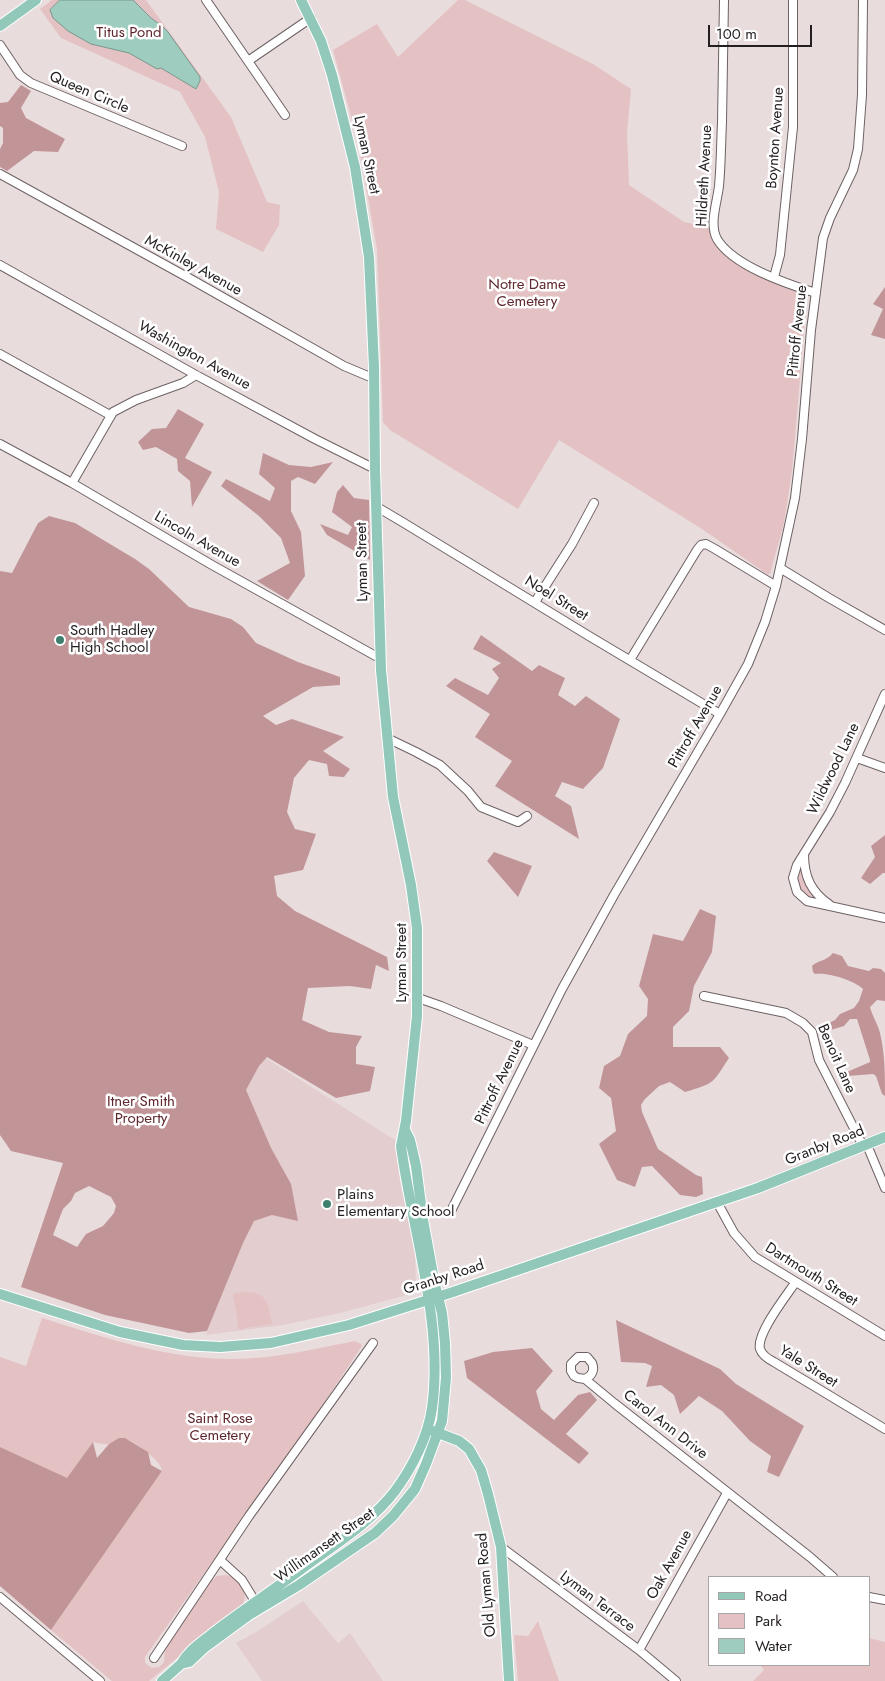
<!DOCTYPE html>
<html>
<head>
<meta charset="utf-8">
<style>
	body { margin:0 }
	#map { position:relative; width:885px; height:1681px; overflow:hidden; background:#e9dcdd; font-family:Jost,sans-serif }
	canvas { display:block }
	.legend { position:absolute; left:708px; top:1576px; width:162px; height:90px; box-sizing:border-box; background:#fff; border:1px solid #a7a5a5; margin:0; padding:6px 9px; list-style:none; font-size:15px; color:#231e1f }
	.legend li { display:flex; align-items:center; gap:10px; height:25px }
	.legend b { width:25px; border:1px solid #a7a5a5 }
	.scale { position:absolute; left:708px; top:25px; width:104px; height:22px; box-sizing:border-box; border:2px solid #231e1f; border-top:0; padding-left:6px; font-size:15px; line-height:18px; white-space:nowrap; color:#231e1f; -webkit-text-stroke:4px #fff; paint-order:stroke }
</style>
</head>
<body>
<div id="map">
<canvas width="885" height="1681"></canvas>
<ul class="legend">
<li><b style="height:6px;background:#91c8ba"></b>Road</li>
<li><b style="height:14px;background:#e4c2c4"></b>Park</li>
<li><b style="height:14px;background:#9eccbe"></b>Water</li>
</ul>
<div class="scale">100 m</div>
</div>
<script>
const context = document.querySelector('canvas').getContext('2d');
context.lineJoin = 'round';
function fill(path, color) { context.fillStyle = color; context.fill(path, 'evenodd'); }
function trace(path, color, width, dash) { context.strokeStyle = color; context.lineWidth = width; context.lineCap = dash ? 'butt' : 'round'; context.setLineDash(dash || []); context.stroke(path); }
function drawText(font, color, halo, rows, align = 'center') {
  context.font = font + ' Jost,sans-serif'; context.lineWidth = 5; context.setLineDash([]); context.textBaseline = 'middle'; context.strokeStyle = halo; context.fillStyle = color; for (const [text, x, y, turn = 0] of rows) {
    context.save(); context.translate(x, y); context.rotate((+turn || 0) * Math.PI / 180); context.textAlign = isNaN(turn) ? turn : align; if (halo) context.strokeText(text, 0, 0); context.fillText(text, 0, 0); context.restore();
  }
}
fill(new Path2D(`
	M264,1057l131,83 6,48 9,30 5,35 1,35 -9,7 -67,18 -57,12 -77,10 43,-122 -3,-123z
	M303,1601l35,42 12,-10 33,48h-121l-26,-38 22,-12z`), '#e3cdce');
fill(new Path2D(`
	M52,0h94l85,117 36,85 13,3 -1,20 -16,27 -47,-23 3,-37 -14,-55 -25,-45 -119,-54 -21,-29z
	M458,0h7l128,64 38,25 -4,43 2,53 55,37 24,5 7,17 15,16 25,15 40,16 9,8 2,10 -14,162 -8,52 -14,51h-3l-65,-45 -143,-89 -41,69 -128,-79 -7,-8 -6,-173 -19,-107 -25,-92 44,-26 21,33z
	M800,866h1l5,17 10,17 -4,1c-16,-12 -18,-16 -12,-35z
	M243,1292c25,0 25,10 29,32l-28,4 -3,2 -4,-3 1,-4 -5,-29z
	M42,1318c61,19 121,40 185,41 44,1 86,-10 128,-18l6,3 1,2 -53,79 -164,232v6l7,5 7,-1 5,-5 1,-12 46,-69 6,-5 9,-1 6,2 11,11 2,9 -2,8 -5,6 -27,19 -62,51h-37l-61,-51 111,-159c0,-10 -28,-30 -38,-33 -6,-1 -9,4 -15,6 -4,1 -11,-1 -16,-2l-26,37 -67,-32v-90l26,9z
	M538,1621l21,60h-41l-4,-46 14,1z
	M869,1638l16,4v39h-132l11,-11 -4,-5h109z`), '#e4c2c4');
fill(new Path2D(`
	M21,85l10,6 -10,17 5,10 39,21 -7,13 -24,-1 -27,20 -7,-4v-18l3,-6v-15l-3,-2v-23l8,-1z
	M885,287v52l-14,-4 12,-26 -10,-5z
	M178,409l26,15 -19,34 27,14 -20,35 -2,-26 -12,-10 -1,-12 -21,-12 -13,3 -5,-8 14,-13 14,-1z
	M263,453l26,12 22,2 22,-5 -18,22 -17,-7 -7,4v30l10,21 4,44 -17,24 -31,-19 33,-18 -9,-25 -22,-22 -38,-30 5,-7 44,22 5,-13 -16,-14z
	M343,485l11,13 15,2 1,60 -43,-25 -7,-11 28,11 4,-8 -20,-15 5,-20z
	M49,516l26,7 60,36 14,10 40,38 42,12 12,8 13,16 42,19 42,15v8l-27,2 -50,29 13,9 16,-6 52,18 -21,14 27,18 -6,8 -15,-1 -2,-12 -18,-4 -15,18 -7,34 8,17 21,5 -13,36 -29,6 3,20 18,15 92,46 2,14 -13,-6 -5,24 -21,-3 -42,2 -6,32 27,12 33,4 -6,11v17l19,3 -5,24 -34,7 -69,-41 -8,9 -13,24 25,58 20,36 7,37 -26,-6 -18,6 -11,22 -36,88 -18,2 -84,-18 -84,-28 42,-124 -52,-12 -11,-16v-564l12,2 26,-50zM89,1186l22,11 5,9 -2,7 -11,13 -17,8 -9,13 -24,-12 10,-26 8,-8 4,-8z
	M481,635l51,36 7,-6 26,13 -7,17 17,11 11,-10 34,23 -17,49 -20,21 -21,-7 -7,14 16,10 8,33 -84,-53 17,-25 -37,-24 15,-23 -44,-28 9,-8 33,17 11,-17 -7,-9 9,-6 -28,-14z
	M885,835v38h-2l-13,11 -9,-6 14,-21 -4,-11z
	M494,852l38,14 -14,31 -31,-36z
	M700,909l16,7 -4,36 -18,34 -5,25 -16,16v20h47l9,11c-17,26 -14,25 -44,34l-15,-10 -11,4 -14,13 -4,6 1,7 16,37 38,26 6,2 1,17 -7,3 -16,-2 -28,-29 -10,1 -7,20 -18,-7 -18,-36 17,-13 -5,-33 -12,-10 5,-22 16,-10 8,-22 19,-18 1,-17 -9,-13 14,-52 30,7z
	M833,953l9,3 6,10 21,5 4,-3 8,1 4,4v28l-8,-1 -7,7c2,9 8,17 10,26 5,21 5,41 5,63l-3,-2 -6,-18 -3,-2 -25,2 -1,-4 23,-10v-2l-13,-41h-7l-6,7 -20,6 -3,-2v-3l14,-7 5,-6 14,-6 5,-7 4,-12c-9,-9 -36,-17 -48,-15l-2,-2 -1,-6c6,-6 13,-4 21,-13z
	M616,1320l104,49 16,15 68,42 -25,51 -12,-5 4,-16 -21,-15 -28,-30 -23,-15 -19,18 -6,-19 -13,-10 -15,2 6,-21 -7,-3 -24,-1z
	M532,1348l21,23 -17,20 5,18 13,11 24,-25 12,-3 7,8 -31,34 23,19 -10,11 -112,-86 -3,-17 29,-9z
	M119,1438h6l23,14 3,13 11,6 -111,159 -51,-44v-139l67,31 26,-36 4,16 12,-14z`), '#c19598');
const water = new Path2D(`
	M60,0h73l18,18 11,8 6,6 32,45v4l-4,8 -35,-21 -4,1 -28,-16 -38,-9 -23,-13 -15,-13 -3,-8z`);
fill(water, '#9eccbe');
trace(water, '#79988e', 1);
const minor = new Path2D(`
	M206,0l79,115
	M724,0c-1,41 -1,81 -2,122 -1,21 -1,43 -3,64 -2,17 -10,38 -2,53 16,27 70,45 99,54
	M0,45l20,30 11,8 151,63
	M248,61l63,-43
	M0,174l187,103 157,89 31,13
	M0,265l196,110 119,64 60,30
	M774,277l6,-22 13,-128v-127
	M0,354l110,61
	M0,444l72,39 140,82 169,94
	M72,483l41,-71 23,-12 47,-17 13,-8
	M377,507l27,16 185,113 131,78
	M780,568l49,30 56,32
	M535,602l37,-58 22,-41
	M630,660l67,-110 4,-5 5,-1 9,5 61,37
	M885,694l-40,89 -15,29 -33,53 -4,13 4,14 10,9 78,17
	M387,738l29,14 24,13 28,26 13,16 37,15 9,-6
	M857,758l28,10
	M804,854c0,23 7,38 26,51
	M704,996l82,17 17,10 9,9 7,28 44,86
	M418,998l23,8 92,39
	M867,1145l18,43
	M717,1202l17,31 21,24 130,79
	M451,1211l111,-222 52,-94 106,-181 28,-50 17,-42 11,-36 19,-88 7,-59 9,-109 12,-92 7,-20 23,-48 5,-21 4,-54 1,-95
	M795,1283c-9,13 -39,51 -35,66 2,6 8,10 14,13l111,67
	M585,1379c7,-3 10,-9 7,-16l-5,-6h-9l-7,7v7l3,5 4,2 7,1 29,24 196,154 23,20
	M501,1547l138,103 37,31
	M220,1560l22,20 16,26
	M0,1597l100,84
	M869,1597l16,3
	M639,1650l88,-157
	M154,1658l95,-142 124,-173`);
const major = new Path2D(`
	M0,26l36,-26
	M0,1294l120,38 63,13 37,2 51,-4 78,-18 101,-32 308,-105 127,-51
	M433,1431l26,10 10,8 12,21 7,24 13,53 8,134
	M181,1664c8,-14 20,-21 32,-31 27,-21 56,-40 83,-60 34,-26 73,-48 99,-82 17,-23 33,-54 37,-83 12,-84 -20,-179 -31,-262l5,-25 11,-105v-88l-6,-43 -18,-88 -12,-127 -6,-201 -1,-102 -5,-110 -14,-90 -23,-92 -11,-34 -20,-41
	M162,1681l19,-17 8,-2 15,-14 45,-33 50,-30 76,-52 18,-17 22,-27 11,-25 16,-43 4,-43 -1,-35 -3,-30 -7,-28 -12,-65 -7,-54 -6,-26 -5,-10`);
trace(minor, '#6d6263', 10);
trace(major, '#fff', 12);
trace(minor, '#fff', 8);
trace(major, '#91c8ba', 10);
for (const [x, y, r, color] of [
	[60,640,5,"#3e7e6d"],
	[327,1204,5,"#3e7e6d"]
]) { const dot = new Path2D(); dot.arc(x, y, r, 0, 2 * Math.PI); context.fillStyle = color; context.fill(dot); trace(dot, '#fff', 2); }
drawText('15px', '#5f272e', '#fff', [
	["Titus Pond",129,33],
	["Notre Dame",527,285],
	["Cemetery",527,302],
	["Itner Smith",141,1102],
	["Property",141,1119],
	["Saint Rose",220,1419],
	["Cemetery",220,1436]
]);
drawText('15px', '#231e1f', '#fff', [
	["Queen Circle",89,93,23],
	["Boynton Avenue",776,138,-86],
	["Lyman Street",366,155,78],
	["Hildreth Avenue",705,176,-87],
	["McKinley Avenue",193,266,29],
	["Pittroff Avenue",798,331,-84],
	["Washington Avenue",194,356,29],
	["Lincoln Avenue",197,540,30],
	["Lyman Street",363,562,-91],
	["Noel Street",556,599,32],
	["Pittroff Avenue",696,727,-60],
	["Wildwood Lane",834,769,-64],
	["Lyman Street",402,963,-90],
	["Benoit Lane",836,1059,66],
	["Pittroff Avenue",500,1082,-64],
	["Granby Road",825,1146,-22],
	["Dartmouth Street",811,1275,32],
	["Granby Road",444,1278,-18],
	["Yale Street",808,1367,32],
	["Carol Ann Drive",665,1425,38],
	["Willimansett Street",325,1546,-35],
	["Oak Avenue",670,1565,-61],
	["Old Lyman Road",487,1585,-95],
	["Lyman Terrace",597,1602,37]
]);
drawText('15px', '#231e1f', '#fff', [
	["South Hadley",70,631],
	["High School",70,648],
	["Plains",337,1195],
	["Elementary School",337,1212]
], 'left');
</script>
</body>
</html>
